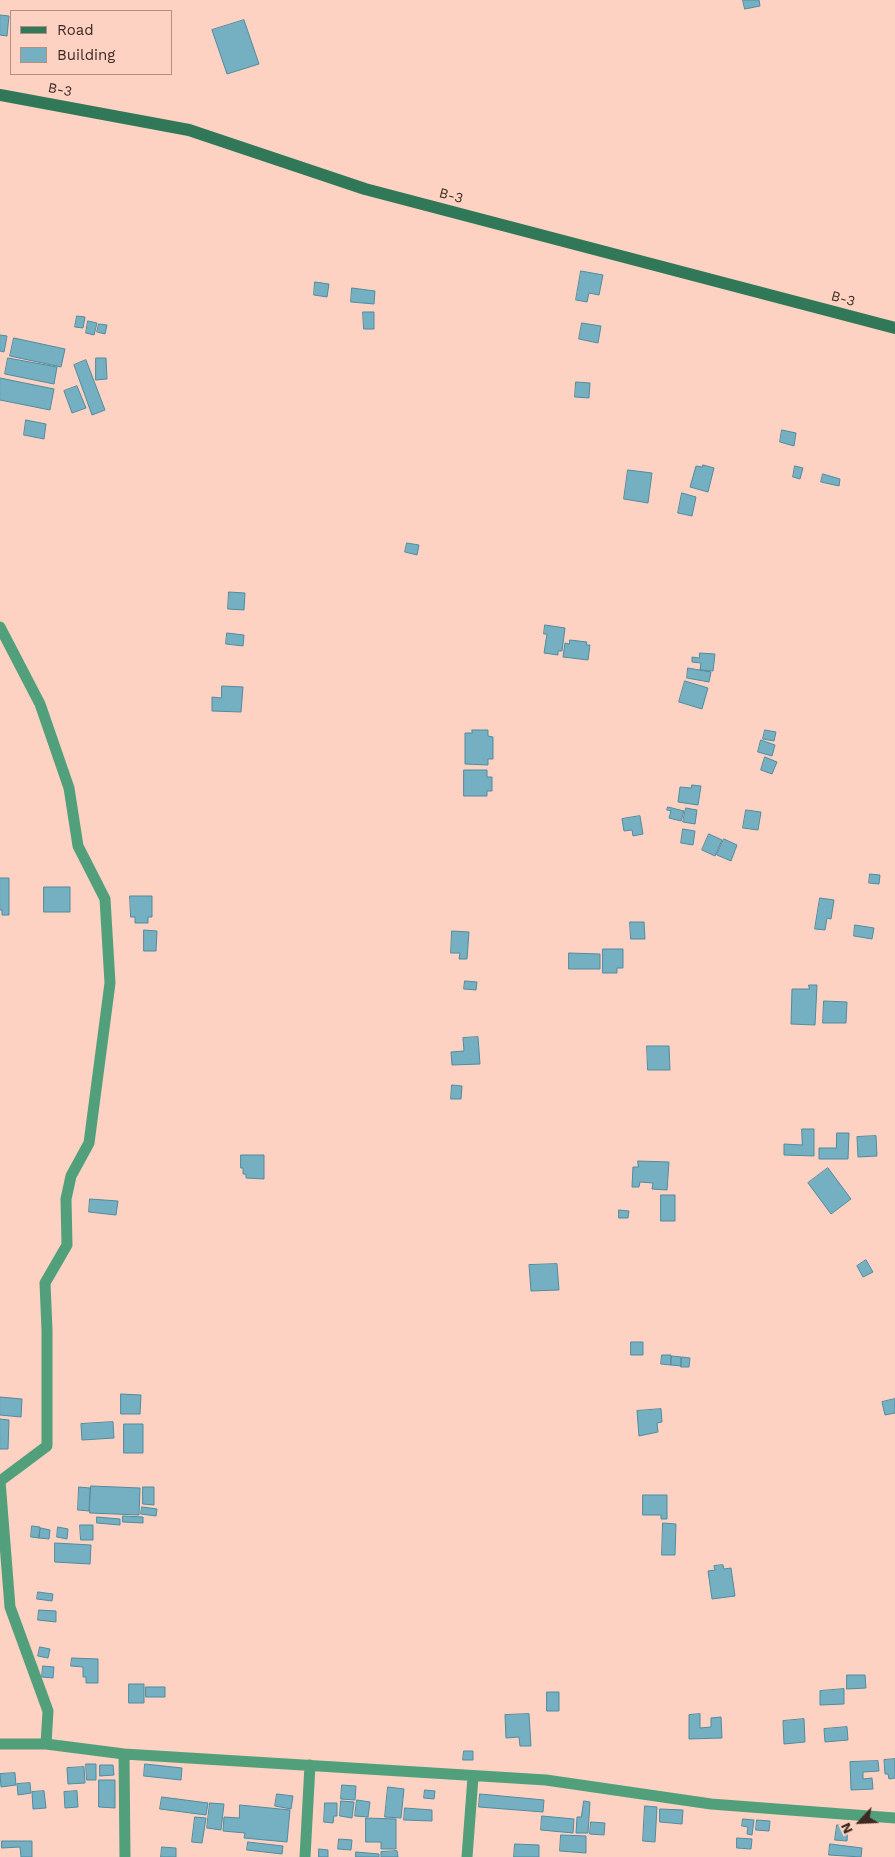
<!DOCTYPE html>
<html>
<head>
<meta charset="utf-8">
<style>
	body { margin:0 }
	#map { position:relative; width:895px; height:1857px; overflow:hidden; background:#fdd2c2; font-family:"Work Sans",sans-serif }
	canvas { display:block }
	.legend { position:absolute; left:10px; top:10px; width:162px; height:65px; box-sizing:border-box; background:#fdd2c2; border:1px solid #b18f82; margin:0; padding:6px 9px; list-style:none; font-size:15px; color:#3f2a23 }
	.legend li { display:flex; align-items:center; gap:10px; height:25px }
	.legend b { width:25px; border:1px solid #b18f82 }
	.north { position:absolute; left:835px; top:1797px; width:50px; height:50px; -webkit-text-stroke:4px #fdd2c2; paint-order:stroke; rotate:245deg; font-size:14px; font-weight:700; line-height:20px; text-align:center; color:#3f2a23 }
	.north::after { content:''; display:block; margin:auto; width:18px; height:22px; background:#3f2a23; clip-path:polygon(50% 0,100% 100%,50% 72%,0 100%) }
</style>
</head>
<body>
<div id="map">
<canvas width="895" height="1857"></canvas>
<ul class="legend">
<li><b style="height:6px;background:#317858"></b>Road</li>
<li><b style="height:14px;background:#75afc2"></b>Building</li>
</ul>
<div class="north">N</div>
</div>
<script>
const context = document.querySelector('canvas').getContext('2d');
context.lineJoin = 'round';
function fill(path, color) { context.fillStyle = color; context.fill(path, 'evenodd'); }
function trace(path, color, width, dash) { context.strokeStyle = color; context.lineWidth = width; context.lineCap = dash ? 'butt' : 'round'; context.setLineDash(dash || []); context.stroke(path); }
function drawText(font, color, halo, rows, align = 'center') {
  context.font = font + ' "Work Sans",sans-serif'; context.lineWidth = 4; context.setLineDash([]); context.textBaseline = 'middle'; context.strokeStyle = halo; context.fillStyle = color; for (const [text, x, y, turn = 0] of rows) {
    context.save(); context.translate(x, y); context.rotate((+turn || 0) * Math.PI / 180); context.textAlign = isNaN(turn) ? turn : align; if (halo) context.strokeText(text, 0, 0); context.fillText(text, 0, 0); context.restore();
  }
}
const building = new Path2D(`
	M743,0h16l1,6 -15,3z
	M0,15l9,1 -2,20 -7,-1z
	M244,20l15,44 -32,10 -15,-44z
	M581,271l22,4 -4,20 -10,-2 -2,9 -11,-2z
	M315,282l14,2 -2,13 -13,-2z
	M352,288l23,3 -1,13 -23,-2z
	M363,312h11v17h-10z
	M77,316l8,1 -2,11 -8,-1z
	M88,321l9,2 -3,12 -8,-2z
	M582,323l19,3 -3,17 -19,-4z
	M99,324l8,1 -2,9 -8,-2z
	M0,335l7,1 -3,16 -4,-1z
	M14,338l51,11 -4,18 -51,-11z
	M8,358l49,9 -3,17 -49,-10z
	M96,358h10l1,21 -11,1z
	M86,360l19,50 -13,5 -18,-50z
	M0,378l54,11 -4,21 -50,-10z
	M576,382l14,1 -1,15 -14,-1z
	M77,386l9,22 -14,5 -8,-22z
	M26,420l20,4 -2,15 -20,-4z
	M782,430l14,3 -2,13 -14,-4z
	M703,465l11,3 -6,24 -18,-5 6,-21 6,1z
	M795,466l8,2 -3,11 -7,-2z
	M628,470l24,3 -4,30 -24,-4z
	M823,474l17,5 -1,7 -18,-4z
	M682,493l14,4 -4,19 -14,-3z
	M407,543l12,2 -2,10 -12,-3z
	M229,592l16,1 -1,17 -16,-1z
	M545,625l20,3 -3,23h-4v4l-14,-2 3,-19h-3z
	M227,633l17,2 -1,11 -17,-2z
	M570,640l17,2 -1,3h4l-2,15 -25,-3 2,-14 4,1z
	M700,653l15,1 -2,17 -13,-1 1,-7 -9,-1v-5l7,1z
	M688,668l23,4 -2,10 -22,-4z
	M685,681l23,7 -6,21 -23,-7z
	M222,686l21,1 -2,25 -29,-1v-14l9,1z
	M472,730h16v6l5,1v22h-5v6l-23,-1v-31h7z
	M765,730l11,2 -2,9 -11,-2z
	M761,740l14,5 -3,11 -14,-4z
	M765,757l12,5 -5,12 -11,-4z
	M464,770h23v7h5v14h-5v5h-23z
	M692,785l9,1 -3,19 -20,-3 2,-15 11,1z
	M668,807l16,4 -3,10 -12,-3 2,-7 -4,-1z
	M686,808l11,2 -2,14 -12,-2z
	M746,810l15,2 -3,18 -15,-2z
	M640,816l3,18 -10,2 -1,-6 -8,1 -2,-12z
	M683,829l12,2 -2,14 -12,-2z
	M709,834l13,6 -7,16 -13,-6z
	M724,839l13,6 -6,16 -14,-6z
	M870,874l10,1 -1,9 -10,-1z
	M0,878h9v37h-7v-5h-2z
	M44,887h26v25h-26z
	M130,896h22v21h-4v6h-13v-6h-4z
	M820,898l14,2 -3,19 -4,-1 -2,12 -10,-1z
	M630,922h14l1,17h-14z
	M855,925l19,3 -2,11 -18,-3z
	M144,930l13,1 -1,20h-12z
	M452,931l17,1 -2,27h-8l1,-6h-9z
	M603,949h20v19h-6v5h-14z
	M569,953l31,1v15h-31z
	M465,981l12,1 -1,8 -12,-1z
	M809,985h8l-2,40 -24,-1 1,-35h17z
	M824,1001l23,1 -1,21h-23z
	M478,1037l2,27 -28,1 -1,-13 13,-1 -1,-13z
	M647,1046h22l1,24h-22z
	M452,1085l10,1 -1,13h-10z
	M802,1129h12v27l-30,-1v-11l18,1z
	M837,1133h12l-1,26h-29v-11h17z
	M876,1136l1,20 -19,1 -1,-20z
	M241,1155h23v24l-18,-1v-4h-3v-6h-2z
	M638,1161l31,1 -2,28 -15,-1 1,-6 -13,-1 -1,5h-7l1,-20h5z
	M828,1168l23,31 -20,15 -23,-31z
	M661,1195h14v26h-14z
	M90,1199l28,2 -2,14 -27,-3z
	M619,1210l10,1 -1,7h-9z
	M866,1260l7,12 -10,5 -6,-11z
	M557,1264l2,26 -28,1 -2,-26z
	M631,1342h12v13h-12z
	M662,1355h9v10l-10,-1z
	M672,1356l9,1v9l-10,-1z
	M682,1357l8,1 -1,9h-8z
	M121,1394l20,1 -1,19h-19z
	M0,1397l22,2 -1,18 -21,-2z
	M895,1399v14l-10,2 -3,-13z
	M661,1409l1,13 -5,1 1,9 -19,4 -2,-25z
	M0,1419l9,1 -1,29h-8z
	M113,1422l1,16 -32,2 -1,-16z
	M124,1424h19v29h-19z
	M91,1486l49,2 -1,27 -49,-2z
	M79,1487l11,1 -1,23 -11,-1z
	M143,1487h11v18l-11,-1z
	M643,1495h24v24h-6v-4h-18z
	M142,1507l15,2 -1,7 -15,-2z
	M123,1516l20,1v6l-20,-1z
	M97,1517l23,2v6l-23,-2z
	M663,1523l13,1 -1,31h-13z
	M80,1525h13v15h-12z
	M32,1526l8,1 -1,11 -8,-1z
	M58,1527l10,2 -1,10 -10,-2z
	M41,1528l9,2 -1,9 -10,-1z
	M55,1543l36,2 -1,19 -35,-2z
	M723,1565l1,4 7,-1 4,28 -23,3 -4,-28 7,-1 -1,-4z
	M38,1592l15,2 -1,7 -15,-2z
	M39,1610l17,1v11l-18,-2z
	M40,1647l10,2 -2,9 -10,-2z
	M72,1658l26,1v24h-12v-6h-3v-10l-12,-1z
	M43,1666l11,1 -1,11 -11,-1z
	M847,1675h18l1,13 -19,1z
	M129,1684h15v19h-15z
	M146,1687h19v10h-19z
	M844,1689v15l-24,1v-14z
	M547,1692h12v19h-12z
	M529,1714l2,32h-11l-1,-9 -13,1 -1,-23z
	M700,1714v14l11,-1v-9l10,-1 1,21 -33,1v-24z
	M804,1719l1,23 -21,2 -1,-23z
	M847,1727l1,13 -23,2 -1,-13z
	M464,1751h9v9h-10z
	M895,1759v19l-6,1 -1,-5h-3l-1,-14z
	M878,1761l1,10 -16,1v7l9,-1 1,11 -22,1 -1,-28z
	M86,1764h10v16h-9z
	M145,1764l37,4 -1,12 -37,-4z
	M100,1765h13l1,10 -14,1z
	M84,1767l1,16 -17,1 -1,-16z
	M15,1773l1,12 -15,2 -1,-13z
	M99,1780h16v28l-16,-1z
	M30,1783l1,10 -13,2 -1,-11z
	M342,1785l14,1 -1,14 -14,-1z
	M388,1787l16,2 -3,29 -16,-1z
	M425,1790l10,1 -1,8 -10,-1z
	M44,1791l2,17 -13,1 -1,-17z
	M77,1791l1,16 -13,1 -1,-16z
	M277,1794l16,2 -2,13 -16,-3z
	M480,1794l64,6 -1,12 -64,-5z
	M162,1797l46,6 -2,12 -46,-6z
	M357,1800l13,2 -2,15 -13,-1z
	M341,1801l13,1 -2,16 -12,-2z
	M584,1801l6,1 -2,31h-12l1,-16h4z
	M210,1803l14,1 -3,26 -14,-2z
	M325,1803h12v13h-3l-1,7 -9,-1z
	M240,1805l50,5 -3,32 -43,-4 1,-5 -22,-2 1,-14 15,1z
	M645,1806l12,1 -2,35 -12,-1z
	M405,1808l27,2v11l-28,-1z
	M660,1809l23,1 -1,14 -22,-2z
	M542,1816l32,3 -1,14 -32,-3z
	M195,1817l11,1 -4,25 -10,-1z
	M366,1818l30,1v30h-15v-7h-15z
	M743,1819l11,1 -2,15 -5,-1 1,-7 -6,-1z
	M757,1820l13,1 -1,10 -13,-1z
	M591,1822l14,1 -1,12 -14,-1z
	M837,1825l11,1 -1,15 -12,-1z
	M561,1835l25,1v17l-26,-2z
	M737,1838l15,1 -1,10 -14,-1z
	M339,1839l13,1 -1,10 -13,-1z
	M2,1841h30v16h-11l-1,-10 -18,1z
	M248,1842l35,4 -1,8 -35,-4z
	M515,1844l24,1v12h-25z
	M830,1844l32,4 -1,9 -32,-2z
	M162,1847l14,1v9h-15z
	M319,1849l9,1v7h-9z
	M397,1851l1,6h-17v-5z
	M356,1852l23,2v3h-23z`);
fill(building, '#75afc2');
trace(building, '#518b9e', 1);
trace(new Path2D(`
	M0,627l40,77 29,84 9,58 27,53 5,84 -21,160 -18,33 -5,23 1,46 -22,38 2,47v116l-47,35 10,126 38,104 -2,33
	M0,1744h46l78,10 422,26 165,24 184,14
	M124,1754l1,103
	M305,1857l5,-92
	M467,1857l6,-80`), '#51a07b', 11);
trace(new Path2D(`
	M0,95l189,35 176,59 530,139`), '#317858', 12);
drawText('14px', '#3f2a23', '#fdd2c2', [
	["B-3",60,90,11],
	["B-3",451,196,15],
	["B-3",843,299,15]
]);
</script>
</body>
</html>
